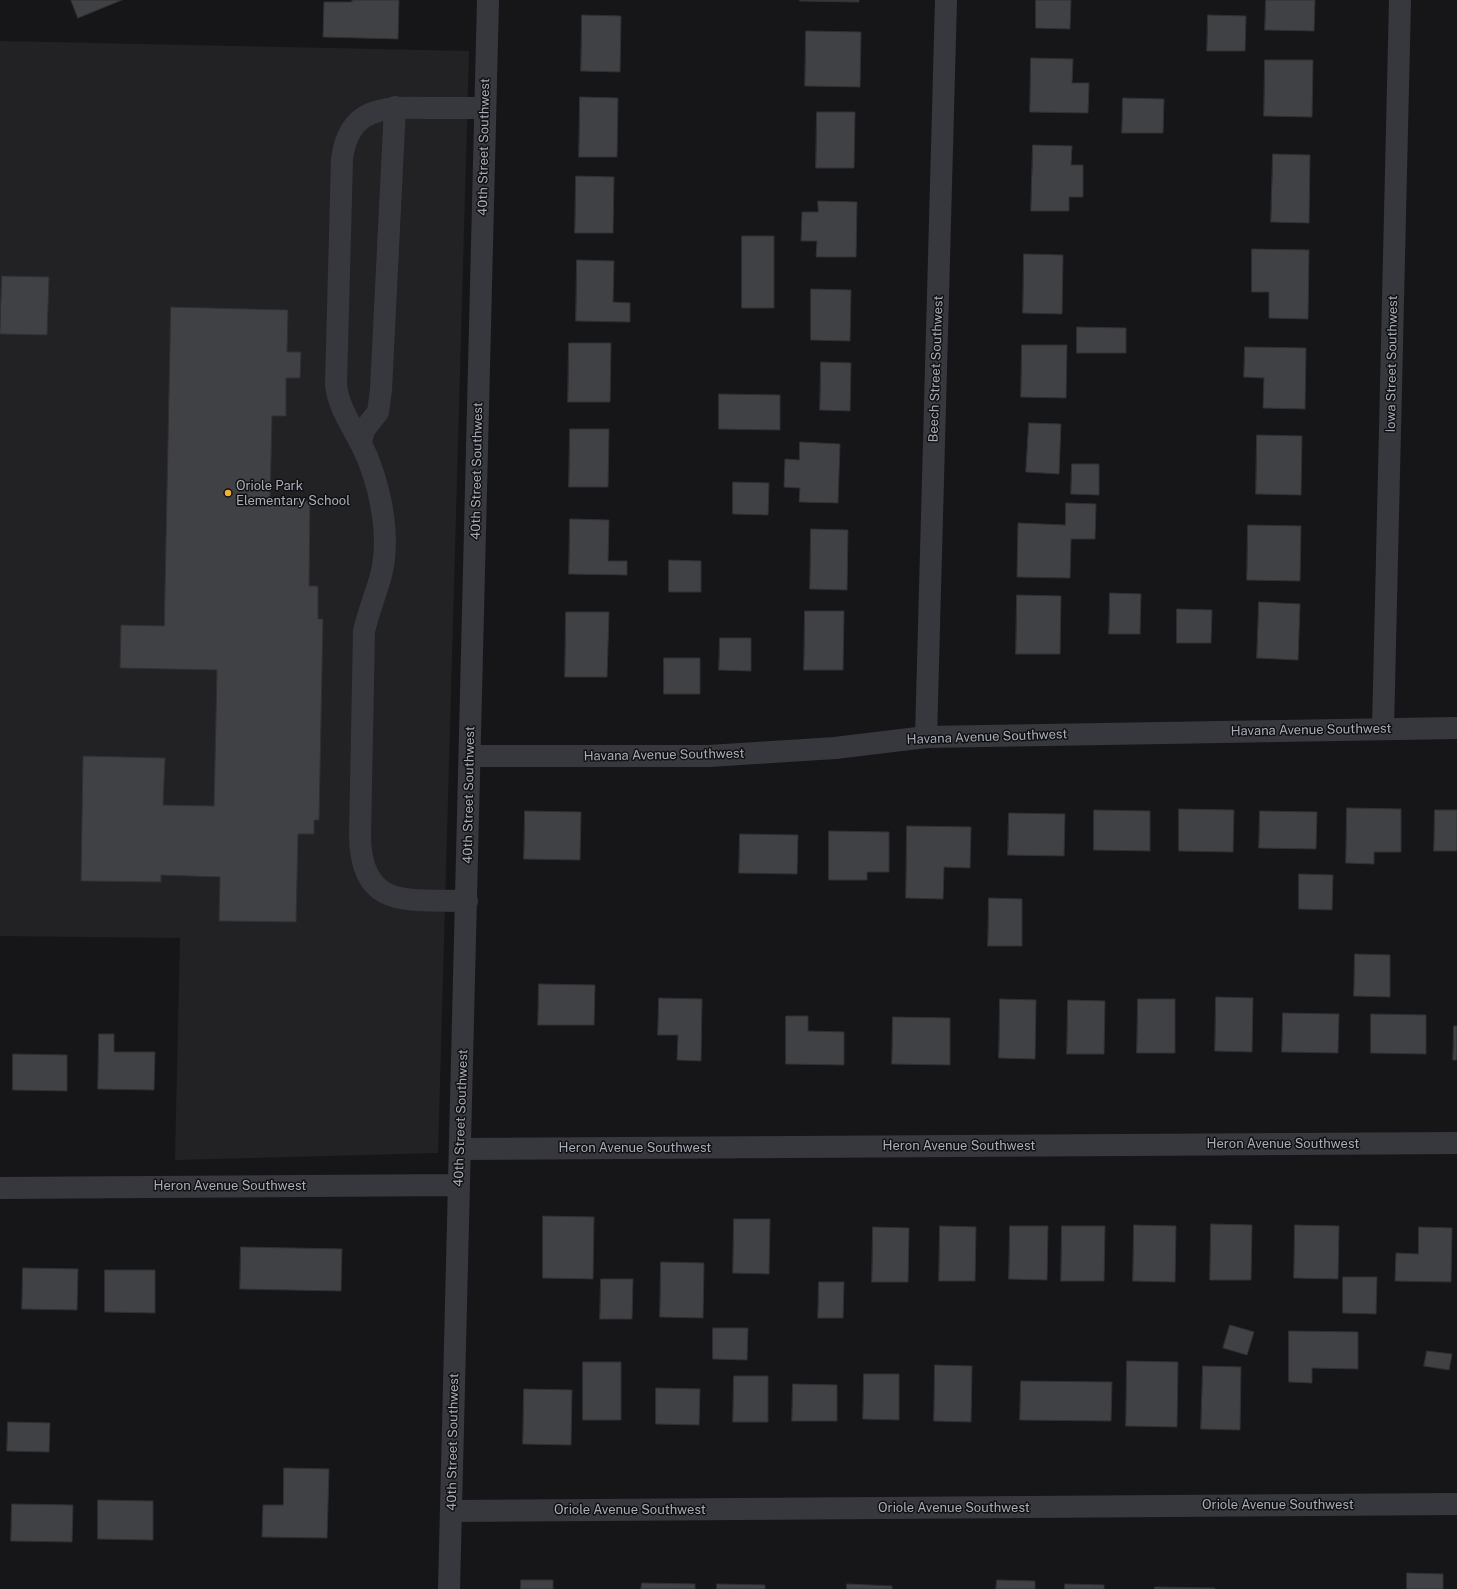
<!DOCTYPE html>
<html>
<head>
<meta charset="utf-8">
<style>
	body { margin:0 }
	canvas { display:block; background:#161618 }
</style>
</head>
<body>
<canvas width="1457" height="1589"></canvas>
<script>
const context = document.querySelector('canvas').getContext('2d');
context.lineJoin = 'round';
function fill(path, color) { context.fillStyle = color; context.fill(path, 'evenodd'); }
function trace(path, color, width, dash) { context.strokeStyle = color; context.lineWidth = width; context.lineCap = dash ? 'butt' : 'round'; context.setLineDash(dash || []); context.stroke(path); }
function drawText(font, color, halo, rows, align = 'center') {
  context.font = font + ' "Public Sans",sans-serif'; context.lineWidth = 3; context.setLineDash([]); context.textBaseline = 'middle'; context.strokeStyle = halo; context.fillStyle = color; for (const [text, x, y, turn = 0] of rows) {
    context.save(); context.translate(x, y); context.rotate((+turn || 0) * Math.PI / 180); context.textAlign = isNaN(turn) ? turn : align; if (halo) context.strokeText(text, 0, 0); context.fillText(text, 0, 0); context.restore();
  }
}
fill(new Path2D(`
	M0,41l469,10 -31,1102 -263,7 5,-222 -180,-2z`), '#222225');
const building = new Path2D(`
	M71,0h51l-44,18z
	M352,0h47l-1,39 -75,-2 1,-35h28z
	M800,0h59v2l-59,-1z
	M1036,0h35l-1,29 -34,-1z
	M1266,0h49l-1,31 -49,-1z
	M582,15l39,1 -1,56 -39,-1z
	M1208,15l38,1 -1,35h-38z
	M806,31l55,1 -1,55 -55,-1z
	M1031,58l42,1 -1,24h17l-1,30 -58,-1z
	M1265,60h48l-1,57 -48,-1z
	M580,97l38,1 -1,59h-38z
	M1123,98l41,1 -1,34h-41z
	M817,112h38l-1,56h-38z
	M1033,145l39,1 -1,19h12v32h-14v14h-38z
	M1273,154l37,1 -1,68 -38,-1z
	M576,176l38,1 -1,56h-38z
	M818,201l39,1 -1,55h-40l1,-16h-16l1,-29h16z
	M742,236h32v72h-32z
	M1252,249l57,1 -1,69 -39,-1v-26h-17z
	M1024,254l39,1 -1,59 -39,-1z
	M577,260l37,1 -1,41 17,1v19l-54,-1z
	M2,276l47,1 -2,58 -47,-1z
	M811,289l40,1 -1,51 -39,-1z
	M171,307l117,3 -1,42h14l-1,26h-14v38h-14l-2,85h40l-1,85h9v33h5l-4,201h-5v14h-16l-2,88 -77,-1 1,-44 -59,-2v7l-80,-1 2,-125 82,2 -2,47 51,1 3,-136 -97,-2 1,-43 43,1z
	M1077,327l49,1v25h-49z
	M569,343h42l-1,59h-42z
	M1022,345h45l-1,53 -45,-1z
	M1245,347l61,1 -1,61 -42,-1 1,-30 -20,-1z
	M821,362l30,1 -1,48 -30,-1z
	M719,394l61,1v35l-61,-1z
	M1029,423l32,1 -2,50 -33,-2z
	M570,429h39l-1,58h-39z
	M1257,435l45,1 -1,59 -45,-1z
	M800,442l40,2 -2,59 -39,-1 1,-14 -16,-1 1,-28 14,1z
	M1072,464h27v31l-28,-1z
	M733,482l36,1 -1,32 -35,-1z
	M1066,503l30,1 -1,35h-24l-1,39 -53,-1 1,-54 47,2z
	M570,519l39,1 -1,41h19v14l-58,-1z
	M1248,525l53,1 -1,55 -53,-1z
	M811,529l37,1 -1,60 -37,-1z
	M669,560l32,1v31h-32z
	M1110,593l31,1 -1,40h-31z
	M1017,595l44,1 -1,58h-44z
	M1259,602l41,2 -2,56 -41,-2z
	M1177,609l35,1 -1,33h-34z
	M805,611h39l-1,59h-39z
	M566,612h43l-2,65h-42z
	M720,638h31v33l-32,-1z
	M664,658h36v36h-36z
	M1347,808l54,1v43h-27v12l-28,-1z
	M1179,809l55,1 -1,42 -54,-1z
	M1094,810l56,1v40l-56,-1z
	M1435,810h22v41h-23z
	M525,811l56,1 -1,48 -56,-1z
	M1260,811l57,1 -1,37 -57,-1z
	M1009,813l56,1 -1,42 -56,-1z
	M907,826l64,1 -1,41 -26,-1 -1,32 -37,-1z
	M829,831l60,1v40h-22v8h-38z
	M740,834l58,1 -1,39 -58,-1z
	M1299,874l34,1 -1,35 -33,-1z
	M989,898l33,1v47h-34z
	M1355,954l35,1v42l-36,-1z
	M539,984l56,1 -1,40h-56z
	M1216,997l37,1 -1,54 -37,-1z
	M659,998l43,1 -1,62 -24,-1 1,-25h-20z
	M1000,999l36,1 -1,59 -36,-1z
	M1138,999h37v54h-38z
	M1068,1000l37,1 -1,53h-37z
	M1283,1013l56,1 -1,39 -56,-1z
	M1371,1014l55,1v39l-55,-1z
	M786,1016h22v15l36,1v33l-58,-1z
	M893,1017l57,1v47l-58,-1z
	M1454,1026h3v34h-4z
	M99,1034h15v18h41l-1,38 -56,-1z
	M13,1054l54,1v36l-54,-1z
	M543,1216l51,1 -1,62 -50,-1z
	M734,1219h36l-1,55 -36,-1z
	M1211,1224l41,1 -1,55h-41z
	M1134,1225l42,1 -1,56 -42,-1z
	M1295,1225l44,1 -1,53 -44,-1z
	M940,1226l36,1 -1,54h-36z
	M1010,1226h38l-1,54 -38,-1z
	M1062,1226h43l-1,55h-43z
	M873,1227l36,1 -1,54h-36z
	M1419,1227l33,1 -1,54 -56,-1 1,-28 22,1z
	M241,1247l101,2 -1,42 -101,-2z
	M661,1262l43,1 -1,55 -43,-1z
	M23,1268l55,1 -1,41 -55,-1z
	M105,1270h50v43l-50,-1z
	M1343,1277h34l-1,37 -33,-1z
	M601,1279h32l-1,40h-32z
	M819,1282h25l-1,36h-25z
	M1230,1325l24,7 -7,23 -24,-7z
	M713,1328h35l-1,32 -34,-1z
	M1289,1331l69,1v37l-46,-1v15l-23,-1z
	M1427,1351l25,3 -3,16 -25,-4z
	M1127,1361l51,1 -1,65 -51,-1z
	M583,1362h38v58h-38z
	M935,1365l37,1 -1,56 -37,-1z
	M1203,1366l38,1 -1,63 -39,-1z
	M864,1374h35v46l-36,-1z
	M734,1376h34v46h-35z
	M1021,1381l91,1 -1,39 -91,-1z
	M793,1384l44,1v36h-45z
	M656,1388l44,1 -1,36 -43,-1z
	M524,1389l48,1 -1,55 -48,-1z
	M8,1422l42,1 -1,29 -42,-1z
	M284,1468l45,1 -2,69 -65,-1 1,-32h20z
	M98,1500l55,1v39l-55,-1z
	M12,1504l61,1 -1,37 -61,-1z
	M1407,1573l36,1v15h-36z
	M521,1580h32v9h-32z
	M997,1580l38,1v8h-39z
	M642,1583l53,1v5h-54z
	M717,1584l48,1v4h-48z
	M847,1584l45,2v3h-45z
	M1065,1584l39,1v4h-39z
	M1155,1587l60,1v1h-60z`);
fill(building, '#404145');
trace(building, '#303034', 1);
trace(new Path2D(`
	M361,441l3,-11 14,-18 3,-22 14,-283
	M1383,729l17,-729
	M926,737l20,-737
	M470,756h239l126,-8 91,-11 531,-9
	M467,901c-57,-2 -106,10 -107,-65l4,-205c4,-18 11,-35 16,-52 11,-38 2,-84 -12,-120 -10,-26 -30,-48 -32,-75l6,-225c7,-52 41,-52 85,-51 19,0 39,0 58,0
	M460,1149l997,-6
	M0,1188l459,-3
	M451,1511l1006,-7
	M449,1589l39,-1589`), '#37383d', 22);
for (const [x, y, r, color] of [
	[228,493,4,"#f2b134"]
]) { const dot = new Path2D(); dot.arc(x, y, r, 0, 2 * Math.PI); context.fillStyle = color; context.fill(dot); trace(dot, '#111113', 1.5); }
drawText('13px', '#a8adb8', '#111113', [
	["40th Street Southwest",484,147,-89],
	["Iowa Street Southwest",1392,364,-89],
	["Beech Street Southwest",936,369,-88],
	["40th Street Southwest",477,471,-89],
	["Havana Avenue Southwest",1311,730,-1],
	["Havana Avenue Southwest",987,737,-2],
	["Havana Avenue Southwest",664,755,-1],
	["40th Street Southwest",469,795,-89],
	["40th Street Southwest",461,1118,-88],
	["Heron Avenue Southwest",1283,1144],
	["Heron Avenue Southwest",959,1146],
	["Heron Avenue Southwest",635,1148],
	["Heron Avenue Southwest",230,1186],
	["40th Street Southwest",453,1442,-89],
	["Oriole Avenue Southwest",1278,1505],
	["Oriole Avenue Southwest",954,1508],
	["Oriole Avenue Southwest",630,1510]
]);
drawText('13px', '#a8adb8', '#111113', [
	["Oriole Park",236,486],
	["Elementary School",236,501]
], 'left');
</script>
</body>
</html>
